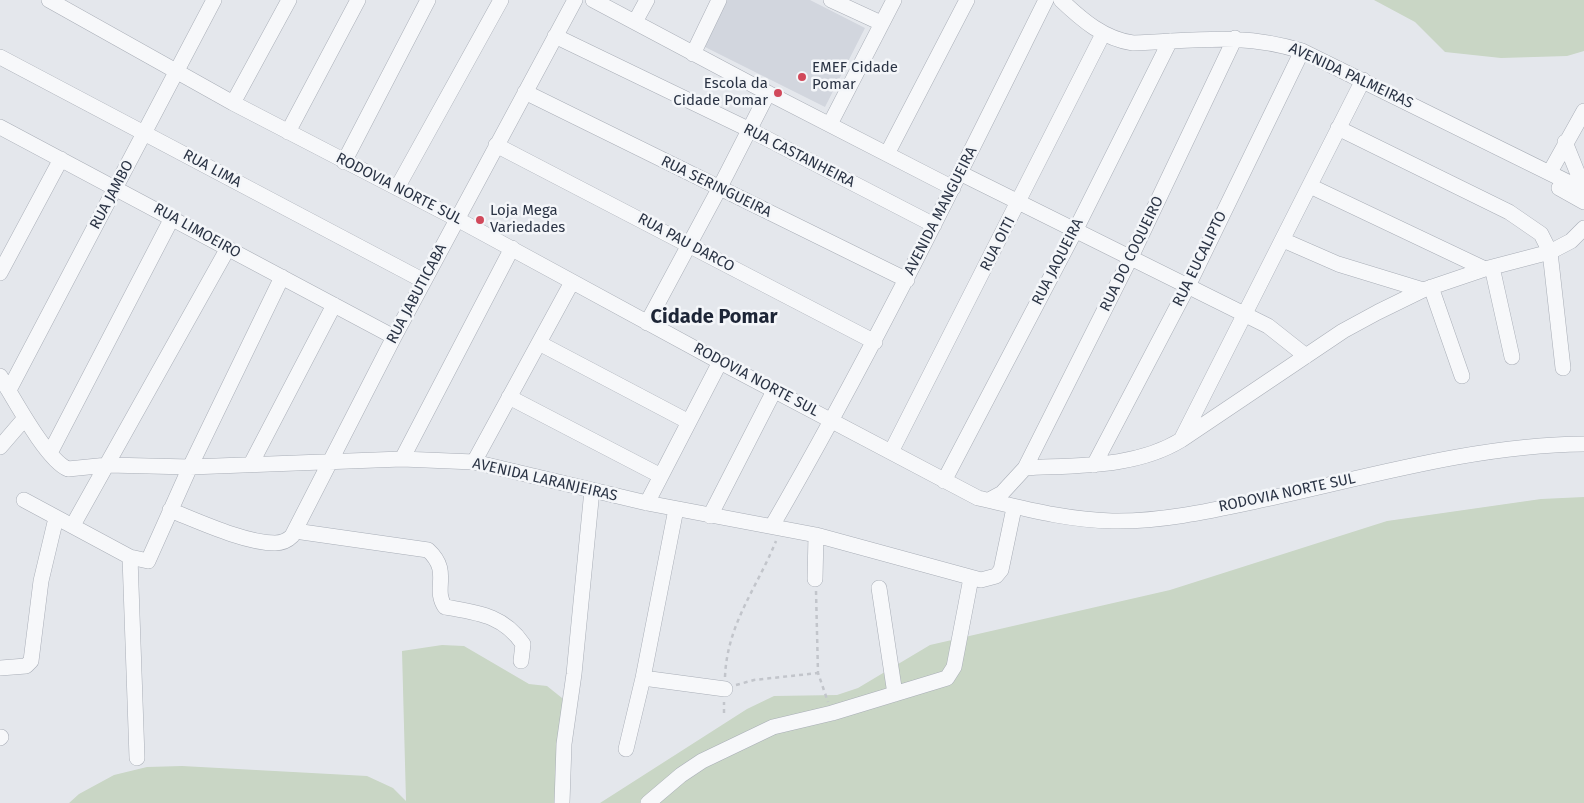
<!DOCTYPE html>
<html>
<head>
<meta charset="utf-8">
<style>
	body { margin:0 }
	canvas { display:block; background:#e4e7ec }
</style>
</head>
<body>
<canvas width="1584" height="803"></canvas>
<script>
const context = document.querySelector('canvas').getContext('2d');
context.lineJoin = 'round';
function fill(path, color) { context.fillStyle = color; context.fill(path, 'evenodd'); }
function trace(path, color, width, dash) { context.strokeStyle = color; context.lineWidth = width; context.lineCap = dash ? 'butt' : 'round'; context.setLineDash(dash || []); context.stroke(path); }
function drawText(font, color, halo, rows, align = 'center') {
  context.font = font + ' "Fira Sans",sans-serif'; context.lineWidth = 5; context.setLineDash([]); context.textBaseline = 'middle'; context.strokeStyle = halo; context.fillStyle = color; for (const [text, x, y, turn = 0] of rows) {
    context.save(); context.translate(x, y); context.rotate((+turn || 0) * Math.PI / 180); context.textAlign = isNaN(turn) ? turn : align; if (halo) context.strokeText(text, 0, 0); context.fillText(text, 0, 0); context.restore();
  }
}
fill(new Path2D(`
	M726,0h84l55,28 -40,79 -122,-61z`), '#d2d6de');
fill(new Path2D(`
	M1374,0h210v51l-17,5 -66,2 -56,-6 -30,-30z
	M1584,497v306h-984l147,-94 27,-13 63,-1 21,-7 72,-43 240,-55 217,-69 154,-22z
	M442,645l22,1 65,38 18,2 20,16 -8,101h-490l10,-9 35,-19 33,-8 35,-1 185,10 26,12 13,13 -4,-150z`), '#c9d6c5');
const minor = new Path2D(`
	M49,0l184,103 224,116 263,143 258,136c44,10 88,22 134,23 48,1 98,-10 145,-20 108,-23 216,-56 327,-57
	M593,0l175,93 185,95
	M831,0l50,23
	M1061,0c21,20 43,39 72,43 62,-2 108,-11 169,8l282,139
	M635,22l12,-22
	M555,36l195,94 184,95
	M693,54l26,-54
	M0,57l424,224
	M525,92l382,188
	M233,103l56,-103
	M830,124l64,-124
	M0,127l394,210
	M1338,128l171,84 32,22 9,18 13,116
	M288,132l70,-132
	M1565,142l19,47
	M496,145l379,197
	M887,154l80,-154
	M344,162l84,-162
	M1550,172l34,-61
	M960,173l308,153 38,30
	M1310,186l175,83
	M397,188l104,-188
	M1559,188l25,14
	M1283,240l55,24 85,26
	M1492,267l20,90
	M0,273l61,-114
	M1431,287l31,89
	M647,323l72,-134 49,-96
	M539,343l150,79
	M0,376c13,21 47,85 68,93l40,-4 82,2 212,-8 72,3 173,41 169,32 165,45 15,-4 5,-6 13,-62
	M9,390l205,-390
	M509,397l152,79
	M1182,438l181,-358
	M0,447l25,-29
	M891,452l212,-418
	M50,453l122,-235
	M402,459l110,-211
	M474,462l98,-180
	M251,464l83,-159
	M1094,465l94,-179 114,-235
	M1025,468c52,-3 110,0 156,-28l162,-109 35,-19 45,-22 62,-21 65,-17 21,-11 13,-13
	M944,481l131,-250 95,-190
	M24,500l106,57 18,4 42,-94 92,-190
	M989,500l13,-7 23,-25 106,-211 104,-219
	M647,503l73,-141
	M170,510c28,11 75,33 105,33 7,0 12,-2 17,-7l102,-199 181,-337
	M710,516l64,-125
	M73,525l155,-277
	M772,526c99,-171 186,-349 274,-526
	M295,531l133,19c24,22 4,38 17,57 33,6 58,8 78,37l-2,17
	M130,557l7,201
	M815,579l1,-44
	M879,588l16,106
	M0,668l26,-2 5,-5 10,-80 15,-63
	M643,678l82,11
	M0,738l1,-1
	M626,749l17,-71 33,-169
	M562,803l2,-59 10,-70 18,-184
	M648,803l33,-28 21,-14 71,-34 59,-14 115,-35 7,-11 17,-89`);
trace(minor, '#a9aeb7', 16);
trace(new Path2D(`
	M816,591l2,82 10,29
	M725,677c2,-53 32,-89 51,-136
	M736,685l18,-5 64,-7
	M724,713v-11`), '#c2c5cb', 2.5, [4, 4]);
trace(minor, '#f7f8fa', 15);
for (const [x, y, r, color] of [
	[802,77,5,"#d1495b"],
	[778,93,5,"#d1495b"],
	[480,220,5,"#d1495b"]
]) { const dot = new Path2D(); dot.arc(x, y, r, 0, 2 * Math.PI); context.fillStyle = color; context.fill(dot); trace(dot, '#f4f6f9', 2); }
drawText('15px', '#2b3445', '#f4f6f9', [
	["EMEF Cidade",812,68],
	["Pomar",812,85],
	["Escola da",768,84,"right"],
	["Cidade Pomar",768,101,"right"],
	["Loja Mega",490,211],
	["Variedades",490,228]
], 'left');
drawText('15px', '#2b3445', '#f4f6f9', [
	["AVENIDA PALMEIRAS",1351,76,25],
	["RUA CASTANHEIRA",799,156,27],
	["RUA LIMA",212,169,28],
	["RUA SERINGUEIRA",716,187,26],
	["RODOVIA NORTE SUL",399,189,27],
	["RUA JAMBO",112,195,-62],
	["AVENIDA MANGUEIRA",941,211,-63],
	["RUA LIMOEIRO",197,231,29],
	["RUA PAU DARCO",686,243,28],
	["RUA OITI",998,244,-63],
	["RUA DO COQUEIRO",1132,254,-64],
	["RUA EUCALIPTO",1200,259,-64],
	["RUA JAQUEIRA",1058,262,-63],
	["RUA JABUTICABA",417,294,-62],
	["RODOVIA NORTE SUL",756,380,28],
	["AVENIDA LARANJEIRAS",545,480,13],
	["RODOVIA NORTE SUL",1287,493,-12]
]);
drawText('bold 20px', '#1d2536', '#f4f6f9', [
	["Cidade Pomar",714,317]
]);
</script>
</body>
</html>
